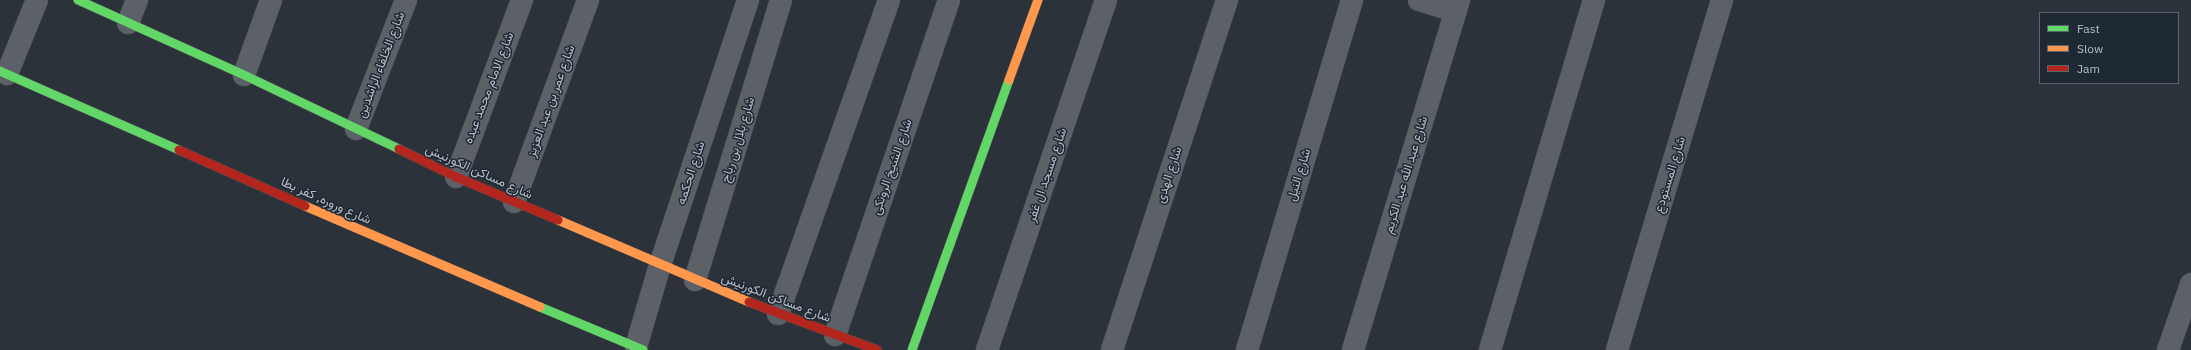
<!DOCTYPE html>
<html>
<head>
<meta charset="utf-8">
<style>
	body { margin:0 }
	#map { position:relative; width:2191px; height:350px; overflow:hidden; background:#2c3239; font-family:"IBM Plex Sans",sans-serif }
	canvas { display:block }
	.legend { position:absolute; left:2039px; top:12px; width:140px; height:72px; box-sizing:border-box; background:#1f2934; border:1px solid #5b6570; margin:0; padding:5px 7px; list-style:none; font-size:12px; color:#b6bfc9 }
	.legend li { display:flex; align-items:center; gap:8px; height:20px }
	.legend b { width:20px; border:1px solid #5b6570 }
</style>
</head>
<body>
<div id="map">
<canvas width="2191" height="350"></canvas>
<ul class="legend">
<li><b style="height:5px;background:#63d668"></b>Fast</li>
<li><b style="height:5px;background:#ff974d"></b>Slow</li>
<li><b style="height:5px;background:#b3261e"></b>Jam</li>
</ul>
</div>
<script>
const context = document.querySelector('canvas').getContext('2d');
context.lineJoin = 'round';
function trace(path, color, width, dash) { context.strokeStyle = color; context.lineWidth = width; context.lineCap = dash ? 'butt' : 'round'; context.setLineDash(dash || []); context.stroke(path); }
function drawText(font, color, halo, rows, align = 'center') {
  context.font = font + ' "IBM Plex Sans",Vazirmatn,sans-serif'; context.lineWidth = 3; context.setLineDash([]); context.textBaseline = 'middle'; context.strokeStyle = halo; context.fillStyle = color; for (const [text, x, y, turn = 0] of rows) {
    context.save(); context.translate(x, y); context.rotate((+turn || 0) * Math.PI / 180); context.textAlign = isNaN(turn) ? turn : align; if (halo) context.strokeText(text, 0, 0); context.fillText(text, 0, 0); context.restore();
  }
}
const street = new Path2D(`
	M1419,0l36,11
	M128,23l9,-23
	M7,74l30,-74
	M244,75l27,-75
	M356,129l50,-129
	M456,177l66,-177
	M514,202l74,-202
	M695,280l86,-280
	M778,314l111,-314
	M835,335l114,-335
	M636,347l24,-82 88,-265
	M987,350l119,-350
	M1112,350l115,-350
	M1247,350l105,-350
	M1353,350l106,-350
	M1490,350l104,-350
	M1617,350l105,-350
	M2168,350l23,-66`);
const fast = new Path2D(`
	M78,0l166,75 155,74
	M0,71l179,79
	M540,307l103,43
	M912,350l97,-270`);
const slow = new Path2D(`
	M1009,80l29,-80
	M305,206l235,101
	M558,220l191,82`);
const jam = new Path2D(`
	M399,149l57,28 102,43
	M179,150l126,56
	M749,302l128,48`);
trace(street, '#4a4e54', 23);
trace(fast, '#4a4e54', 10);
trace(slow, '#4a4e54', 10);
trace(jam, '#4a4e54', 10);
trace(street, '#5c6067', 22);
trace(fast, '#63d668', 9);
trace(slow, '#ff974d', 9);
trace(jam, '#b3261e', 9);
drawText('13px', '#b6bfc9', '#1f2934', [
	["شارع الخلفاء الراشدين",381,65,-69],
	["شارع الامام محمد عبده",489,88,-69],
	["شارع عمر بن عبد العزيز",551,101,-70],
	["شارع بلال بن رباح",738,140,-73],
	["شارع الشيخ الرونكى",892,167,-71],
	["شارع مساكن الكورنيش",479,172,24],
	["شارع الحكمه",691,173,-72],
	["شارع مسجد ال غفر",1047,175,-71],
	["شارع الهدى",1169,175,-72],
	["شارع النيل",1299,175,-73],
	["شارع عبد الله عبد الكريم",1406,175,-73],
	["شارع المستودع",1670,175,-73],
	["شارع وروره, كفر بطا",326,201,24],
	["شارع مساكن الكورنيش",776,298,21]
]);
</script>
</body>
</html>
